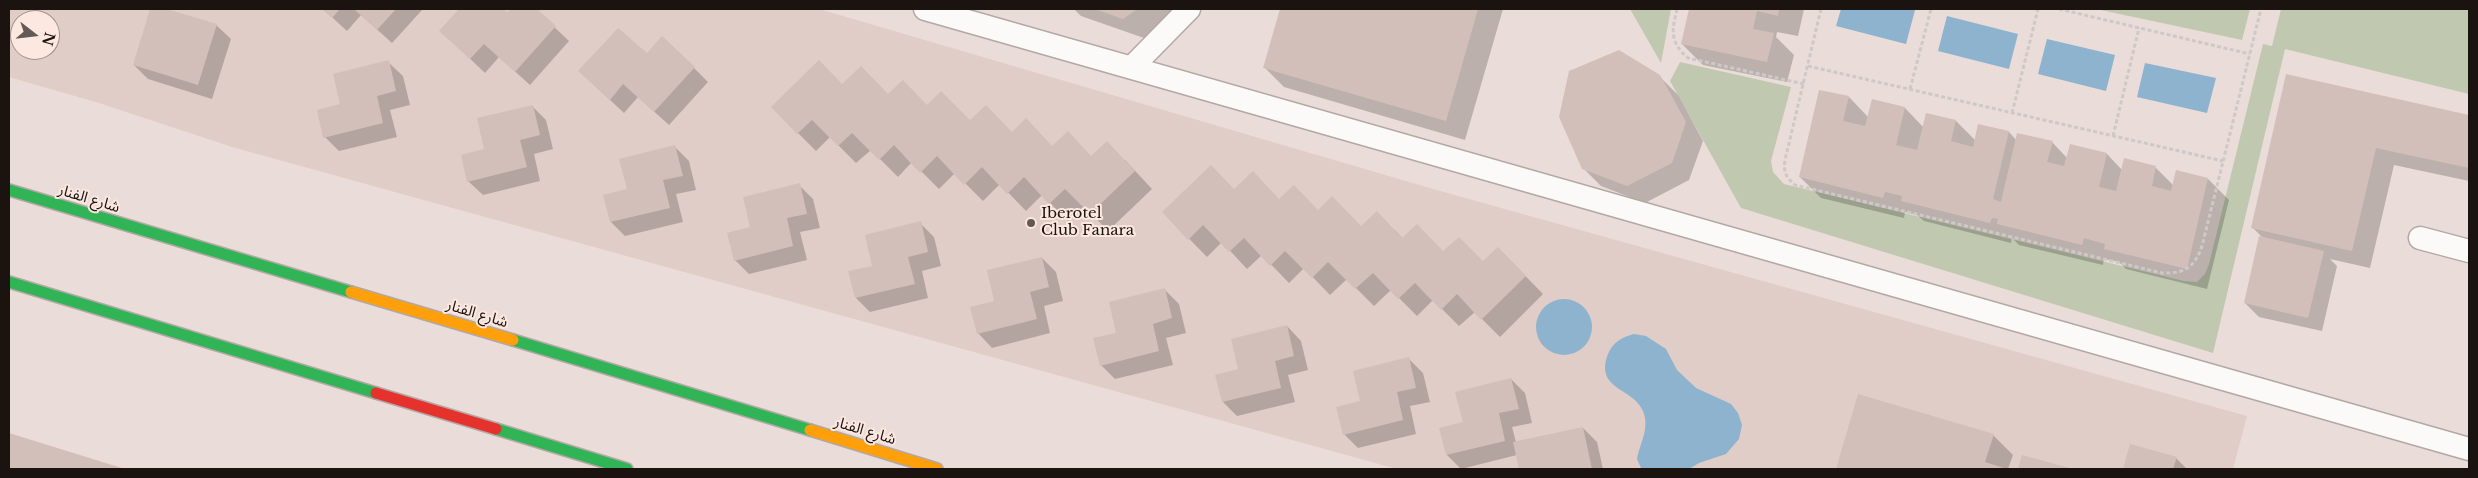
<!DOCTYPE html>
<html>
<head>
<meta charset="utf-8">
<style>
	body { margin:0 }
	#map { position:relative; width:2478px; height:478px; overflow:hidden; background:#eadcd8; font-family:"Libre Baskerville",serif }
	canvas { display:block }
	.frame { position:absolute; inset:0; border:10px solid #1b130f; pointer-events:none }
	.north { position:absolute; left:10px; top:10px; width:50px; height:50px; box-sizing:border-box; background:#fce8e0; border:1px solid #a2938c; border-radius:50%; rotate:106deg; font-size:14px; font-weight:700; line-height:20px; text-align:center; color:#1b130f }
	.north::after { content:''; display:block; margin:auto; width:18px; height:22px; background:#635955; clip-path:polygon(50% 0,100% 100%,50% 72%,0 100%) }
</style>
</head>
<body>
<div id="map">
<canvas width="2478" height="478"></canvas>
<div class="frame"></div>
<div class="north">N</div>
</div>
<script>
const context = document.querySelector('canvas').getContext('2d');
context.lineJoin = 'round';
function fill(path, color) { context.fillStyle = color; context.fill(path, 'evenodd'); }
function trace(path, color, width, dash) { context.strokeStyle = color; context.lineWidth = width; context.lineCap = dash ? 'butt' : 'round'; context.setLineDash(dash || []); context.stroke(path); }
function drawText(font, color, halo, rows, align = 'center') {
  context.font = font + ' "Libre Baskerville","Noto Sans Arabic",serif'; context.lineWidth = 4; context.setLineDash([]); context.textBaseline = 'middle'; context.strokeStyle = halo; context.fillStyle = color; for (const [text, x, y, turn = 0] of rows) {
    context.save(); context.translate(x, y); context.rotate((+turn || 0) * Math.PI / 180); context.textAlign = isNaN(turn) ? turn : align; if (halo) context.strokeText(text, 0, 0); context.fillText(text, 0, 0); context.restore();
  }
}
fill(new Path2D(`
	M9,9h810l614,180 814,227 -14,53h-836l-1165,-322 -133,-44 -90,-26zM20,20h30v30h-30z`), '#e1cdc7');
fill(new Path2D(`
	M1630,9h41l-10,54z
	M2096,9h154l-8,31z
	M2281,9h188v85l-184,-45 -72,304 -472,-145 -71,-127 10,-19 111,25 -20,74 2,11 11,12 400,97 13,1 8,-8 4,-10 54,-220 9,2z`), '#c0c9af');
fill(new Path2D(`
	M1841,9h69l5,1 -9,34 -70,-18z
	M1947,16l71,18 -9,35 -71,-18z
	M2047,39l68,16 -9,36 -68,-17z
	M2145,63l71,15 -9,35 -70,-16z
	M1536 327a28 28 0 1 1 56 0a28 28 0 1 1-56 0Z
	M1634,334l12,2 20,13 11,21 19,18 35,16 7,9 4,12 -3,14 -13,15 -27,9 -10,6 -48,-1 -4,-9c3,-16 13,-31 6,-48 -9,-23 -49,-21 -35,-57 5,-12 14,-17 26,-20z`), '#8eb3ce');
fill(new Path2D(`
	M151,9h12l53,16 15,14 -19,60 -64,-20 -14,-14z
	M323,9h100l-31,34 -31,-28 -14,16z
	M461,9h40l6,5 5,-5h23l34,32 -39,44 -31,-28 -14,16 -44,-42z
	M1074,9h103l1,2 -34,27 -63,-22z
	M1282,9h221l-38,131 -181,-53 -20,-20z
	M1690,9h114l-6,27 -21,-4 -1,5 18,18 -7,27 -84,-17 -21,-21z
	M647,55l47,13 14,14 -39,43 -31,-28 -14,16 -30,-28z
	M388,62l15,14 7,29 -20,5 7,27 -58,14 -14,-14z
	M1659,76l19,19 25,46 -14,39 -44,23 -44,-17 -18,-18z
	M2287,76l182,40v65l-75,-16 -24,103 -40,-9 7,7 -15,65 -63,-14 -14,-14 19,-64 -12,-12z
	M843,86l84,20 125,41 40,10 33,3 27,29 -44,42 -24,-25 -16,15 -26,-26 -16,16 -26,-27 -17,17 -28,-28 -16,16 -27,-27 -14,15 -27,-27 -15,13 -26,-26 -14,14 -44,-44z
	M1849,97l19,20 37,-9 19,20 32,-7 20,20 33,-9 8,9 35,1 15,16 4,-12 36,8 15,16 34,-2 17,17 35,-6 21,21 -22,89 -81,-20 -7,-7 -15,-3 -1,6 -84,-20 -7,-7 -1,5 -87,-22 -7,-6 -12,-3 -1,6 -83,-20 -21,-21z
	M532,106l14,14 7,29 -19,5 6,27 -57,14 -15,-14 17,-32z
	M675,147l14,14 7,29 -20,4 7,28 -58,14 -14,-14 -6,-26 23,-6z
	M799,185l14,14 7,29 -20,4 7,28 -58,14 -14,-14 17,-32z
	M1234,191l84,21 43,16 34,2 8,9 80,24 15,-15 45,46 -43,43 -25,-25 -16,14 -26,-26 -16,16 -26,-26 -17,16 -27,-27 -17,16 -26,-27 -15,15 -27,-28 -15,14 -25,-27 -15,15 -44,-45z
	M920,223l14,14 7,29 -19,5 6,27 -58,14 -14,-14 17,-31z
	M1042,258l14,14 7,29 -19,5 6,27 -58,15 -14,-15 17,-32z
	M1165,290l14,14 7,29 -20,5 7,27 -58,14 -14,-14 17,-32z
	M1287,326l14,15 7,29 -20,5 7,27 -58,14 -14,-14 17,-32z
	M1409,359l14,14 7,29 -20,4 6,28 -58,14 -14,-14 18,-32z
	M1511,379l14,14 7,30 -20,4 4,15 67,-14 14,14 6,27h-83l-3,-14 -56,14 -14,-14 17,-32z
	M1859,396l134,39 20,20 -5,14h-171z
	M9,435l114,34h-114z
	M2131,445l45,13 11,11h-63z
	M2023,456l48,13h-51z`), '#0003');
fill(new Path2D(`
	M150,9h17l50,15 -19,61 -65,-20z
	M322,9h18l-8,9z
	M354,9h42l-19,21z
	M459,9h44l4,3 4,-3h26l19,17 -41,46 -31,-28 -14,15 -31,-28z
	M1095,9h42l-14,10z
	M1280,9h198l-32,112 -183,-53z
	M1689,9h90l-1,7 -21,-5 -4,18 21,4 -7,29 -86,-18z
	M618,28l29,25 15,-17 33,31 -41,45 -31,-28 -13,16 -32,-29z
	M1619,50l41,25 26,47 -14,41 -45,23 -45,-17 -23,-52 10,-46z
	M389,60l7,31 -19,5 6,27 -60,15 -6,-28 23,-6 -7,-30z
	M819,60l23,24 19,-18 27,28 15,-14 24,25 14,-14 29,29 16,-15 26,27 14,-14 26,28 16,-15 23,25 16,-15 28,30 -45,43 -25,-25 -16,15 -25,-27 -17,17 -25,-27 -18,18 -27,-29 -17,17 -26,-28 -15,15 -27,-27 -14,13 -26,-26 -15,14 -26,-27z
	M2286,74l183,41v53l-93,-20 -24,103 -101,-23z
	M1819,90l30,6 -6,25 22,5 7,-27 33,8 -9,38 21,5 9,-37 30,7 -5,21 22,6 5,-23 31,7 -16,68 8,3 16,-69 36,8 -6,21 17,4 6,-22 37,9 -8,34 17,4 8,-33 32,8 -4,20 19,5 5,-21 32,8 -21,91 -83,-20 1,-5 -21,-6 -2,7 -85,-21 1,-5 -6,-1 -2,5 -89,-22 1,-5 -17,-4 -2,6 -84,-21z
	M533,105l7,30 -20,5 7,27 -60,15 -6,-27 23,-6 -7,-31z
	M675,145l8,31 -20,4 7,28 -60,14 -7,-27 24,-6 -8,-30z
	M1211,165l23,24 19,-18 26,28 15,-14 24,25 14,-14 29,30 16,-15 25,27 15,-14 26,27 16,-14 24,24 15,-14 28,29 -45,44 -24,-26 -16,16 -26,-27 -17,16 -25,-26 -18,16 -27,-27 -16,16 -27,-27 -15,15 -26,-28 -15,14 -26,-27 -15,15 -26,-28z
	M800,183l7,31 -20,4 6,28 -59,15 -7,-28 23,-6 -7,-30z
	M921,221l7,31 -20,5 7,27 -60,14 -7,-27 24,-5 -7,-31z
	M2259,236l65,15 -16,67 -64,-15z
	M1042,257l7,30 -19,5 7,27 -60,15 -7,-27 24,-6 -7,-31z
	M1165,288l7,30 -19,6 6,27 -59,15 -7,-28 23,-5 -7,-31z
	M1287,325l7,31 -19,5 6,27 -59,14 -7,-27 23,-6 -7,-30z
	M1409,357l7,31 -19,4 6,28 -60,15 -7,-28 24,-6 -7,-30z
	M1511,378l8,31 -20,4 6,28 -59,14 -7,-27 24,-6 -8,-30z
	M1858,394l136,40 -9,28 22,7h-171z
	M1583,427l9,42h-73l-6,-27z
	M9,433l116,36h-116z
	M2130,444l47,13 -4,12h-50z
	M2022,455l51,14h-55z`), '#d2bfb9');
const lane = new Path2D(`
	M925,9l1544,440
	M1132,67l57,-58
	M2420,238l49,13`);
const fast = new Path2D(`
	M9,190l342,102
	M9,282l367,111
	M513,340l297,90
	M496,429l131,40`);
const slow = new Path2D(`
	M351,292l162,48
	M810,430l127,39`);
const jam = new Path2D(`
	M376,393l120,36`);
trace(lane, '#b2a8a5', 25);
trace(fast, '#b2a8a5', 14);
trace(slow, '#b2a8a5', 14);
trace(jam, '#b2a8a5', 14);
trace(new Path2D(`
	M1677,9c-5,22 -8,32 11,49l116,26
	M1821,9l-36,151c-2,12 1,17 10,25l367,88c22,1 33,-6 40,-27l59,-237
	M2059,9l191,45
	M1808,66l415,95
	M1910,89l21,-80
	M2012,113l26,-104
	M2113,136l26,-108`), '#cdc9c9', 3, [4, 2.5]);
trace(lane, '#fcfaf9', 22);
trace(fast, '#30b455', 11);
trace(slow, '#ff9f0a', 11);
trace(jam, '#e5322d', 11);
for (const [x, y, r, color] of [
	[1031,223,5,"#635955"]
]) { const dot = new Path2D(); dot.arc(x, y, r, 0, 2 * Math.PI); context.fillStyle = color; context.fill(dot); trace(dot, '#fce8e0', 2); }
drawText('15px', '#1b130f', '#fce8e0', [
	["شارع الفنار",89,199,17],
	["شارع الفنار",477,314,17],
	["شارع الفنار",865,431,17]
]);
drawText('15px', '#1b130f', '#fce8e0', [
	["Iberotel",1041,214],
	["Club Fanara",1041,231]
], 'left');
</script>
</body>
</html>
